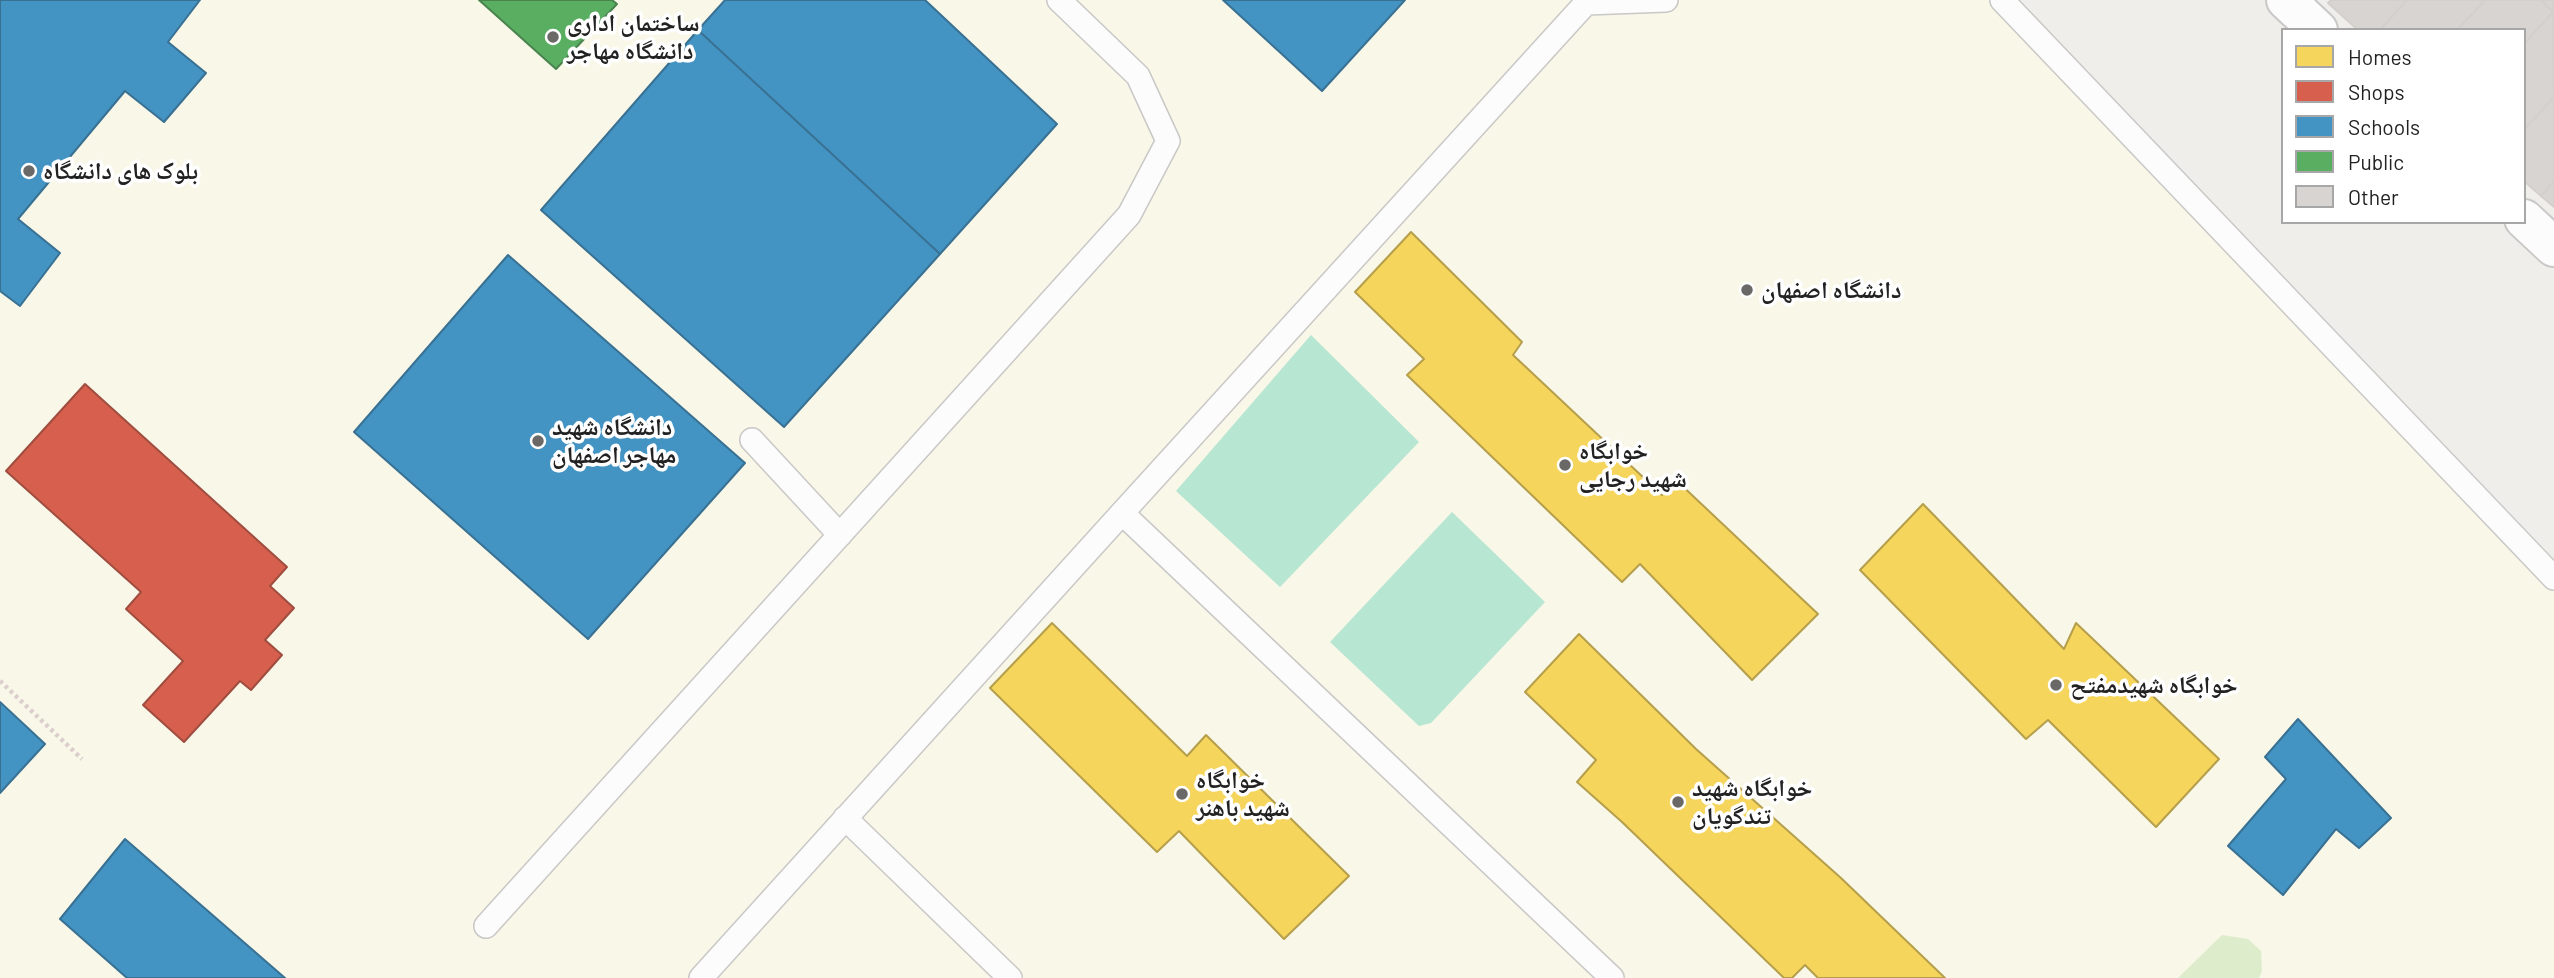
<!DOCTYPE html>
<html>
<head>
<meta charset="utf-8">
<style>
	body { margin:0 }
	#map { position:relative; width:2554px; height:978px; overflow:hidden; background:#f0eeeb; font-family:Barlow,sans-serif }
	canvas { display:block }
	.legend { position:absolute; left:2281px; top:28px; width:245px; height:196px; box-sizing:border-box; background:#fff; border:2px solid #a7a7a7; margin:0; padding:9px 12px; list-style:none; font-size:21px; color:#222 }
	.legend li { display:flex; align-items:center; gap:14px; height:35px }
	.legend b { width:35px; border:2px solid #a7a7a7 }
</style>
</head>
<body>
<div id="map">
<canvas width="2554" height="978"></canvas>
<ul class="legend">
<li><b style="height:19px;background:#f6d55c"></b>Homes</li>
<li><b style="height:19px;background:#d6604d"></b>Shops</li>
<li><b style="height:19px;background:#4393c3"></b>Schools</li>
<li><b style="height:19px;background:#5aae61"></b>Public</li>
<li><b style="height:19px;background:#d7d4d2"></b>Other</li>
</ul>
</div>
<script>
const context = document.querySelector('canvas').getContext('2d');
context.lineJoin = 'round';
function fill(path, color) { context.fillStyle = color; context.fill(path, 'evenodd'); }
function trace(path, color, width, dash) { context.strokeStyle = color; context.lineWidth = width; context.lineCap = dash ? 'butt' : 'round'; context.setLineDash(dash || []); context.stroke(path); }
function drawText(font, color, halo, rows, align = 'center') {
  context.font = font + ' Barlow,"Noto Naskh Arabic",sans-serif'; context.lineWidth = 7; context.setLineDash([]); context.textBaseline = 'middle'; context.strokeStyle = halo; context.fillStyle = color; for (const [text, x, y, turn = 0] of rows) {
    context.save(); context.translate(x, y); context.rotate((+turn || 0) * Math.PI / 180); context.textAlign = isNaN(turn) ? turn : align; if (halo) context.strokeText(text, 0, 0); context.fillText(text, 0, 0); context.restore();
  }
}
fill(new Path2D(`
	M0,0h2001l553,581v397h-2554z`), '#f8f7e8');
fill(new Path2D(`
	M2222,935l26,4 13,12 1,20 -3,7h-81z`), '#ddeccb');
fill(new Path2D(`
	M1311,335l108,107 -139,145 -104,-96z
	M1452,512l93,90 -114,121 -12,3 -89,-84z`), '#b7e6d2');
const homes = new Path2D(`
	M1411,232l111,110 -9,13 149,140 14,-15 142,134 -66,66 -112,-116 -18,18 -215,-207 17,-16 -69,-67z
	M1923,504l141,145 12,-26 143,136 -63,68 -108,-107 -22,19 -166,-169z
	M1052,623l135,133 19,-21 143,141 -65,63 -105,-108 -22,21 -167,-164z
	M1579,634l117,115 145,129 104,100h-127l-13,-13 -13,13h-8l-162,-156 -45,-40 19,-22 -71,-68z`);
fill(homes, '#f6d55c');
trace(homes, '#b69f4b', 2);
const shops = new Path2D(`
	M85,384l202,183 -17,19 24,22 -29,32 17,15 -31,35 -11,-9 -56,61 -41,-37 40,-44 -57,-52 15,-17 -135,-121z`);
fill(shops, '#d6604d');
trace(shops, '#a04d40', 2);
const schools = new Path2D(`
	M0,0h200l-32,42 38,31 -42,49 -39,-31 -107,128 42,34 -40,53 -20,-15z
	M725,0h200l132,124 -117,130 -242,-224z
	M1223,0h182l-83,91z
	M698,30l242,224 -156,173 -243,-217z
	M508,255l237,208 -157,176 -234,-207z
	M0,702l45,42 -45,49z
	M2298,719l93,99 -32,30 -23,-19 -53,66 -55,-49 58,-67 -21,-22z
	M125,839l160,139h-158l-67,-59z`);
fill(schools, '#4393c3');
trace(schools, '#397193', 2);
const public = new Path2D(`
	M479,0h133l5,4 -61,65z`);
fill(public, '#5aae61');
trace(public, '#49844e', 2);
const building = new Path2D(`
	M2331,0h76l-27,30h-22l-30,-27z
	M2407,0h78l-28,30h-77z
	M2485,0h56l12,12 -29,32v-14h-67z
	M2541,0h13l-1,12z
	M2553,12l1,85 -30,33v-86z
	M2554,97v84l-13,15 -17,-15v-51z
	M2554,181v26l-13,-11z`);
fill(building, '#d7d4d2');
trace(building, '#d3d0cc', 2);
const service = new Path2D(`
	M2002,0l552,578
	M752,440l88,95
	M845,818l165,160
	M486,926l643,-711 39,-74 -30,-65 -79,-76
	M701,978l421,-465
	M1612,978l-490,-465 464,-510 80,-3`);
const minor = new Path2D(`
	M2286,0l32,30
	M2524,219l30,28`);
trace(service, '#c9c8c7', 26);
trace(minor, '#c9c8c7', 42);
trace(new Path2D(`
	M0,681l82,78`), '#dccecd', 4.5, [3.5, 3.5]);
trace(service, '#fdfcfc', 23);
trace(minor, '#fdfcfc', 38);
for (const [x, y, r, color] of [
	[553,37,7,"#6a6968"],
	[29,171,7,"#6a6968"],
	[1747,290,7,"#6a6968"],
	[538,441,7,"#6a6968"],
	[1565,465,7,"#6a6968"],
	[2056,685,7,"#6a6968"],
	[1182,794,7,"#6a6968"],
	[1678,802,7,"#6a6968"]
]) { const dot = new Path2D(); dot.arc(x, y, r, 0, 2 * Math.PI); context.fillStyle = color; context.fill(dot); trace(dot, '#fff', 2.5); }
drawText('bold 24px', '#222', '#fff', [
	["ساختمان اداری",567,23],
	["دانشگاه مهاجر",567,51],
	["بلوک های دانشگاه",43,171],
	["دانشگاه اصفهان",1761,290],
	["دانشگاه شهید",552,427],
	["مهاجر اصفهان",552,455],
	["خوابگاه",1579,451],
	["شهید رجایی",1579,479],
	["خوابگاه شهیدمفتح",2070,685],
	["خوابگاه",1196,780],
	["شهید باهنر",1196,808],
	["خوابگاه شهید",1692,788],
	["تندگویان",1692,816]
], 'left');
</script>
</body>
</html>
